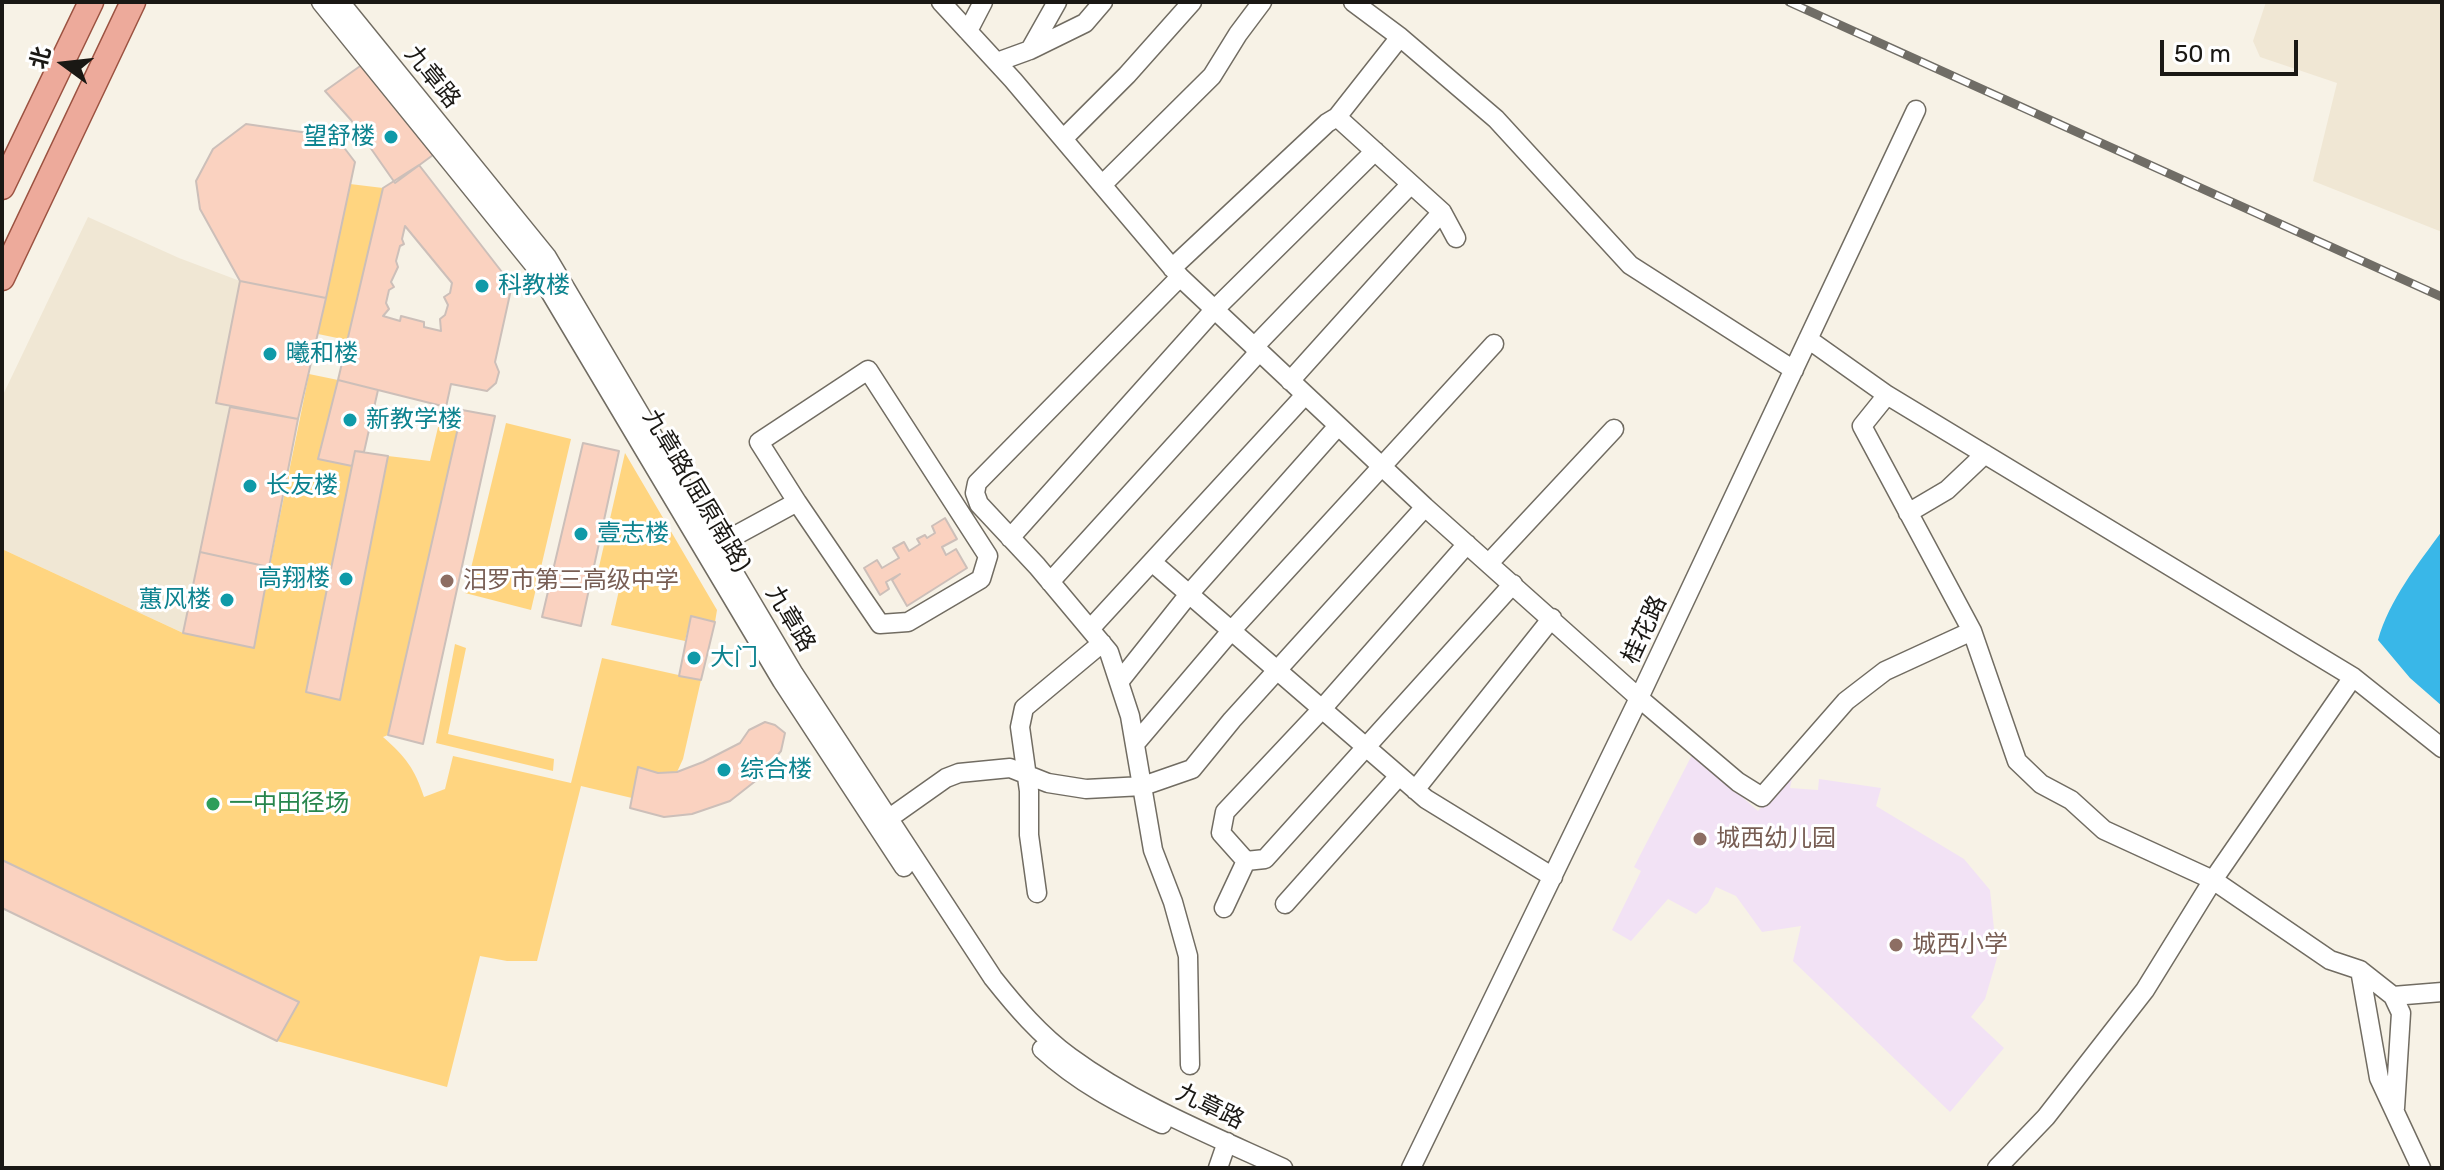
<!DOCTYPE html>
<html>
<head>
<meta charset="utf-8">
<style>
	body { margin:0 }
	#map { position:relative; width:2444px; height:1170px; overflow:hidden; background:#f7f2e6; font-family:Rubik,"Noto Sans SC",sans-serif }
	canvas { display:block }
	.frame { position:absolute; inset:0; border:4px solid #1a1814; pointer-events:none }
	.north { position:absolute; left:24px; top:24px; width:80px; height:80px; -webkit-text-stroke:6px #fff; paint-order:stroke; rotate:285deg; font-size:22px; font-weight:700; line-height:32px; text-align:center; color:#1a1814 }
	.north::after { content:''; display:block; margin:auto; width:28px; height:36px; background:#1a1814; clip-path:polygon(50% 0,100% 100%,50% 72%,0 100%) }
	.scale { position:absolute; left:2160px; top:40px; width:138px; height:36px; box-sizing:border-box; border:4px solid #1a1814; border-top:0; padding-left:10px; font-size:24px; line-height:28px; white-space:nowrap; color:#1a1814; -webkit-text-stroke:6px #fff; paint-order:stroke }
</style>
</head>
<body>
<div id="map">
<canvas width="2444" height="1170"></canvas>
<div class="frame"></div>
<div class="north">北</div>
<div class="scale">50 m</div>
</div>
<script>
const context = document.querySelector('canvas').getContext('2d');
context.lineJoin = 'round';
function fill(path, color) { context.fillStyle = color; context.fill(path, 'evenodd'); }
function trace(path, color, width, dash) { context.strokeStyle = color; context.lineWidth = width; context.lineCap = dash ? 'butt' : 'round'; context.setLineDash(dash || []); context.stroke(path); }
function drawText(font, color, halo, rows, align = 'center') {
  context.font = font + ' Rubik,"Noto Sans SC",sans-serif'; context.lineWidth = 6; context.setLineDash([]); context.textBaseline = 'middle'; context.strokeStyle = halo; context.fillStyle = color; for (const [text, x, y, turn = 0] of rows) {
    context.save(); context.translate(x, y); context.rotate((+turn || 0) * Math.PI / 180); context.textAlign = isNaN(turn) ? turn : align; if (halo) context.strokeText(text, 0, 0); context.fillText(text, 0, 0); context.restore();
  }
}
fill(new Path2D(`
	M2266,2h176v230l-129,-51 24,-98 -77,-26 -7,-16z
	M88,217l91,41 61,23 -23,122 13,4 -47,226 -181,-84v-152z`), '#f0e7d4');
fill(new Path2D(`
	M1693,753l65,58 36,-42 -4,19 28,2 1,-11 62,9 -5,18 88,53 26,31 7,68 -12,41 -14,18 33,31 -54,64 -157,-151 8,-35 -39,6 -26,-36 -20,-9 -8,16 -12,11 -28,-15 -37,42 -19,-11 29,-59 -7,-4z`), '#f2e2f5');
fill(new Path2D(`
	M350,184l33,4 -36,152 -29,-6z
	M309,374l29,6 -19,79 33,7 -45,226 32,8 49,-244 42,5 9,-38 23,-13 -74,325 -5,2c22,19 32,32 41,60l21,-8 8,-33 118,27 31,-125 99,22 -18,79 -6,13 -19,1 -20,-6 -6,31 -51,-12 -44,175h-30l-27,-5 -33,131 -170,-46 -275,-133v-359l181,84 70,15z
	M506,423l65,16 -40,171 -66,-17z
	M625,453l92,157 -2,12 -24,-6 -6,25 -74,-16 9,-39 -24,-6z
	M455,644l11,4 -18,86 106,25 -1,12 -117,-28z`), '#ffd580');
fill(new Path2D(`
	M2442,531v175l-32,-28 -32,-38c11,-40 40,-76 64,-109z`), '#39b7e8');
const building = new Path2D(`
	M363,64l70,91 -38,28 -44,-63 -26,-29z
	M246,124l90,13 19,25 -29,136 -86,-17 -40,-72 -4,-28 17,-32z
	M419,165l93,120 -17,77 4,10 -3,11 -9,8 -36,-7 -5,23 -108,-27 45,-192zM405,226l47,57 -2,10 -6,4 4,8 -3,10 -5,4 1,12 -17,-4v-5l-23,-6 -1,5 -17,-5 6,-7 -3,-6 3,-13 5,-3 -3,-5 7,-15 -2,-6 4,-15 4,-2 -2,-5z
	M240,281l86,17 -28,121 -82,-16z
	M338,380l40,10 -14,62 -9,-1 -3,15 -34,-7z
	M230,407l68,12 -29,148 -69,-15z
	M462,410l33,6 -72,328 -35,-9z
	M583,443l36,8 -38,175 -39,-9z
	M355,451l33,5 -48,244 -34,-8z
	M945,518l12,21 -15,8 4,8 10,-6 11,19 -60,38 -15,-26 8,-6 -14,8 3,7 -9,6 -16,-27 13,-8 5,8 17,-10 -6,-10 11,-6 5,9 11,-7 -3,-5 8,-4 2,3 8,-5 -3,-7z
	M200,552l69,15 -15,81 -71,-15z
	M691,616l24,6 -14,58 -22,-4z
	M765,722l10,3 10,8 -4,18 -23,28 -28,22 -38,13 -28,3 -34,-9 8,-41 20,6 19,-1 26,-10 37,-19 9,-13z
	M2,860l297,142 -22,39 -275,-133z`);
fill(building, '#fad2c0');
trace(building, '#ccbfb9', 2);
const minor = new Path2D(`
	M321,2l213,263 248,416 122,186
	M340,2l207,255 247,417 199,304c23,29 47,57 77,79 64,47 141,78 213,111
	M941,2l72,78 167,197 245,230 214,191 99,84 24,15 84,-96 39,-30 87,-40
	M1353,2l47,35 96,82 134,146 164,105
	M968,31l15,-29
	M1030,50l55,-27 18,-21
	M997,62l33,-12 27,-48
	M1337,117l105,95 14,26
	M1063,139l64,-64 65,-73
	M1102,185l110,-109 26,-42 24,-32
	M1172,268l155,-145 10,-6 63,-80
	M1180,277l-203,206 -2,10 4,11 58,62 72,86 21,64 23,134 20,52 15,54 2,109
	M1808,339l79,56 466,282 89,71
	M1254,347l157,-163
	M1290,381l152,-169
	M1887,395l-25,31 110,205 45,130 24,23 30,16 33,30 109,50 117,80 30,10 19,108 42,90
	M1908,513l39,-23 38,-36
	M1010,538l204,-228 161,-159
	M718,545l79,-43 -38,-60 109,-72 120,186 -7,23 -73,43 -28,2 -83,-122
	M1152,562l274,237 127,78
	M1489,563l125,-134
	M1050,582l209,-230
	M1090,629l215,-234
	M1119,682l70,-88 149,-168
	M1135,744l96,-113 263,-287
	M1415,790l137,-172
	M888,819l58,-41 13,-5 51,-5 38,15 38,6 57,-3 49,-17 40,-49 193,-213
	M1246,861l19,-2 248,-275
	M1037,893l-8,-58v-44l-9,-64 4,-19 78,-65
	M1285,904l114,-128
	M1224,908l22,-47 -25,-28 4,-21 96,-102 146,-166
	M2360,970l33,26 8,17 -6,95
	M2393,996l49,-4
	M1042,1049c36,33 76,54 120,75
	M1218,1168l9,-26
	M1411,1168l228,-470 277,-588
	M1997,1168l49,-51 99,-127 68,-110 140,-203`);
const major = new Path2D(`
	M2,187l89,-185
	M2,278l131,-276`);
trace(minor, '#716c62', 21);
trace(major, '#9b5241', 27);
trace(minor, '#fff', 18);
trace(major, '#edaa9b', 24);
const rail = new Path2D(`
	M1789,2l653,295`);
trace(rail, '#706d66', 9);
trace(rail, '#fff', 6, [18]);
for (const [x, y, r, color] of [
	[391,137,8,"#0f9aa8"],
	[482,286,8,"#0f9aa8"],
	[270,354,8,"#0f9aa8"],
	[350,420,8,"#0f9aa8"],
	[250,486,8,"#0f9aa8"],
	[581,534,8,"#0f9aa8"],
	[346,579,8,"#0f9aa8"],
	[447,581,8,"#8d6e63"],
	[227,600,8,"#0f9aa8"],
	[694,658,8,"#0f9aa8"],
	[724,770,8,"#0f9aa8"],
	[213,804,8,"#2e9e5b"],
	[1700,839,8,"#8d6e63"],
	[1896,945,8,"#8d6e63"]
]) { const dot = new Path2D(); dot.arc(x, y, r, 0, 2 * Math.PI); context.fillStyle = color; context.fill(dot); trace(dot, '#fff', 3); }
drawText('24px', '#1a1814', '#fff', [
	["九章路",432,77,51],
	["九章路(屈原南路)",696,491,59],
	["九章路",790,619,59],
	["桂花路",1645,630,-65],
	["九章路",1210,1107,26]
]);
drawText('24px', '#0d838f', '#fff', [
	["望舒楼",375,137,"right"],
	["科教楼",498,286],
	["曦和楼",286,354],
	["新教学楼",366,420],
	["长友楼",266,486],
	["壹志楼",597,534],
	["高翔楼",330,579,"right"],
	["蕙风楼",211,600,"right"],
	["大门",710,658],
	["综合楼",740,770]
], 'left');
drawText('24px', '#785e54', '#fff', [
	["汨罗市第三高级中学",463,581],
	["城西幼儿园",1716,839],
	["城西小学",1912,945]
], 'left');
drawText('24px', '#27864d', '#fff', [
	["一中田径场",229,804]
], 'left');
</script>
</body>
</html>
